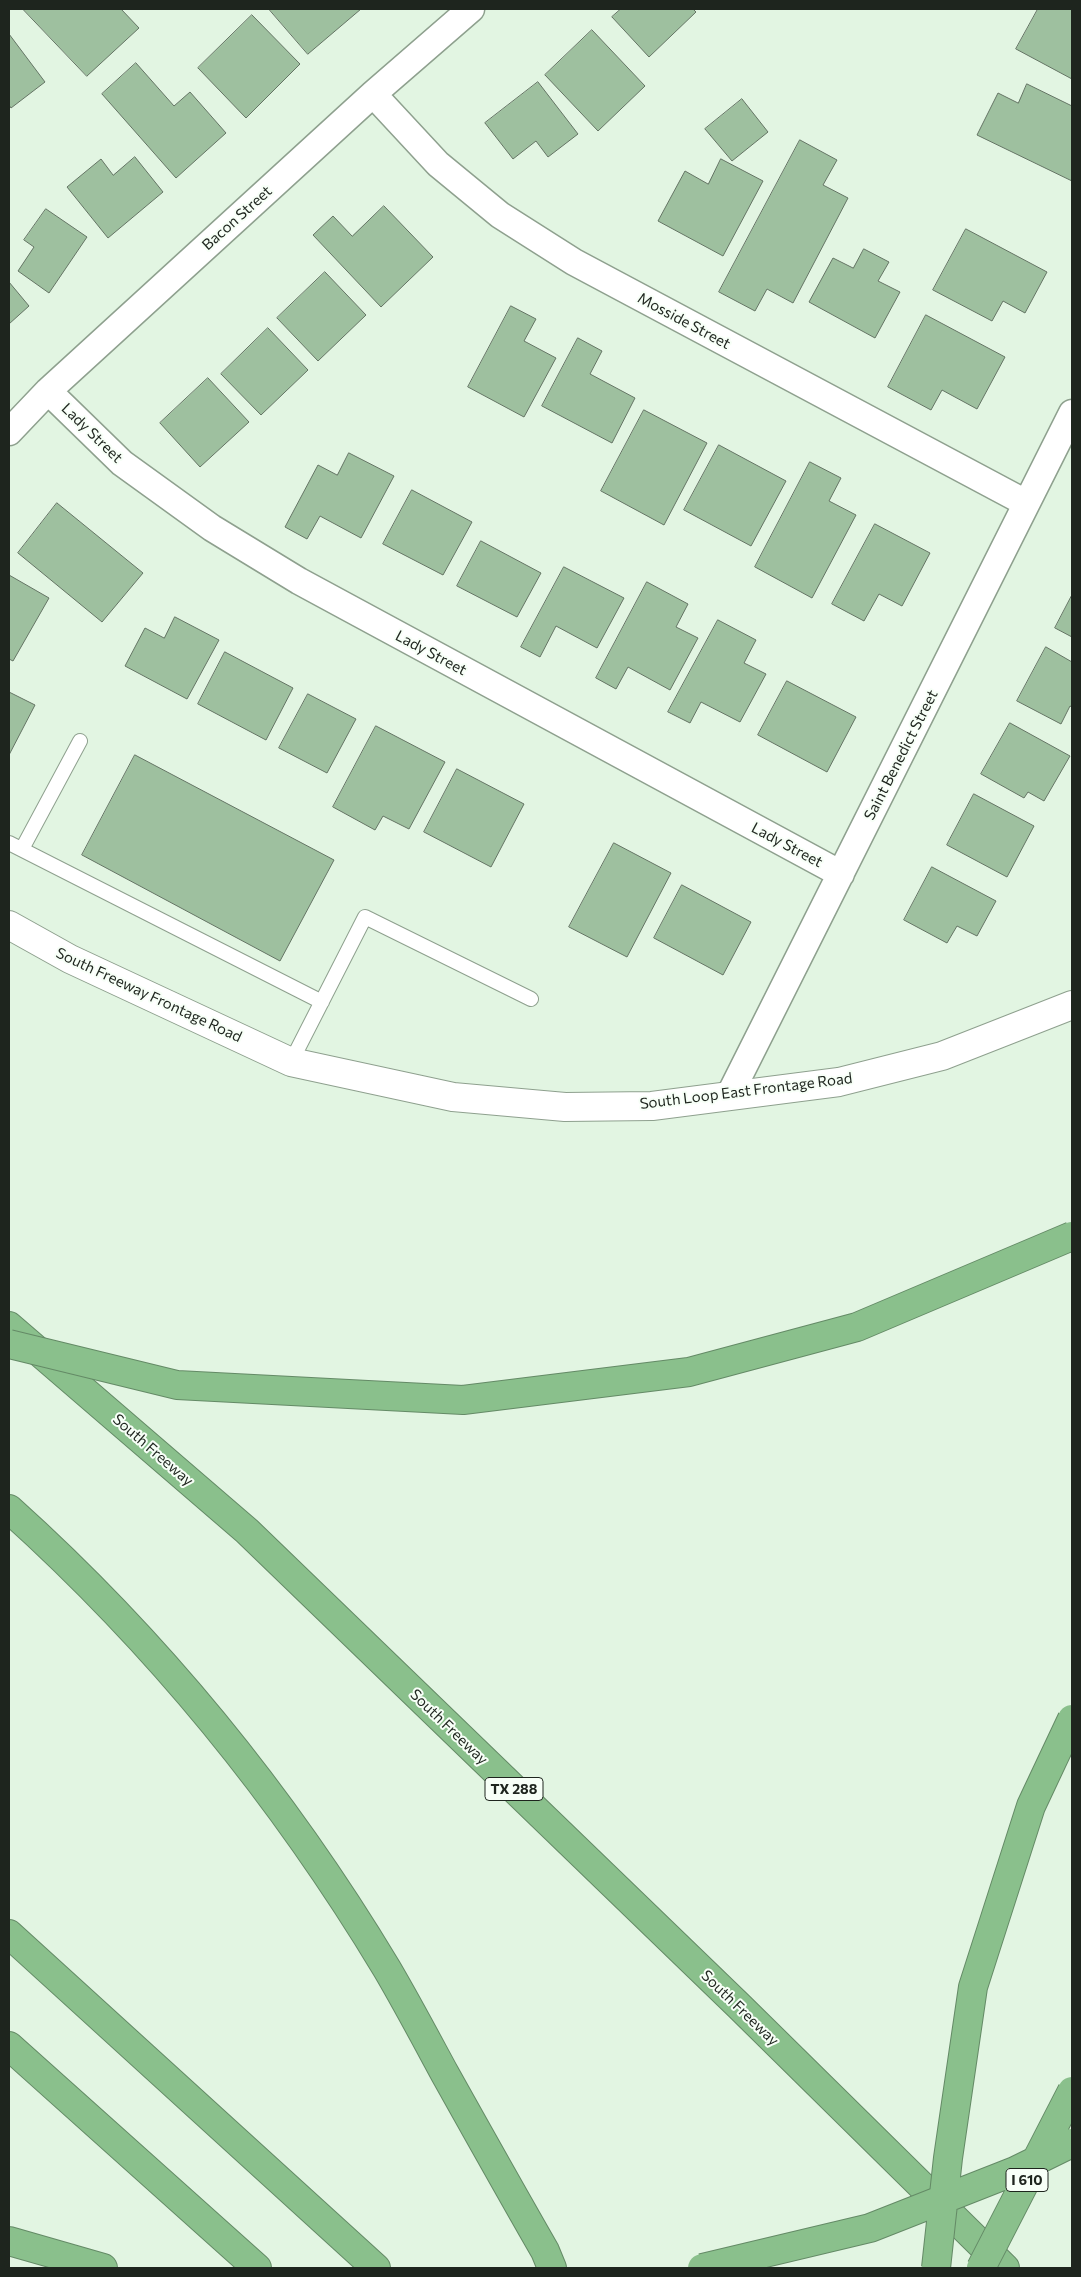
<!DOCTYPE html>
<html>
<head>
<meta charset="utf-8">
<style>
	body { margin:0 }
	#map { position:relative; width:1081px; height:2277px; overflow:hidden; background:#e2f5e2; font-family:Commissioner,sans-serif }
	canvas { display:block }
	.frame { position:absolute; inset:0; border:10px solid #1e251e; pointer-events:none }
</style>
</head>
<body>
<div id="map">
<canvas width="1081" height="2277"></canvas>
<div class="frame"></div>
</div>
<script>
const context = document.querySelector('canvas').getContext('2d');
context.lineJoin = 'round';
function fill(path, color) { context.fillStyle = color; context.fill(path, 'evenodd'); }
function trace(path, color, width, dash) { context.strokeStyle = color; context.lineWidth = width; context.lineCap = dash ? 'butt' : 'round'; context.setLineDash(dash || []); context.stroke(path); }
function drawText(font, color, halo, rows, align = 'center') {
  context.font = font + ' Commissioner,sans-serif'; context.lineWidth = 4; context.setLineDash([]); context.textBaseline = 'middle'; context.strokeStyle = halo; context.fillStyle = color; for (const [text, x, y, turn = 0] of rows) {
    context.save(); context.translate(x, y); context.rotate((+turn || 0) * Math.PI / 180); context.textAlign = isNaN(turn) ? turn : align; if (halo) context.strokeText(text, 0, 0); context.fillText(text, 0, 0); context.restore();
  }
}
const building = new Path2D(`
	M23,9h98l18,19 -52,48z
	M269,9h92l-53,45z
	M621,9h72l3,3 -47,45 -37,-40z
	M1038,9h34v70l-56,-30z
	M252,15l48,49 -54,54 -48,-50z
	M592,30l53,56 -47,45 -53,-56z
	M9,34l36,48 -34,26 -2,-3z
	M136,63l38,43 16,-14 36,41 -50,45 -74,-84z
	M538,82l40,52 -30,23 -12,-16 -23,18 -28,-36z
	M1027,84l45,22v75l-95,-46 21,-42 20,10z
	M742,99l26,33 -36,29 -27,-32z
	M800,140l37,20 -14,25 25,13 -55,105 -26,-14 -12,22 -36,-19z
	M135,157l28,35 -55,46 -41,-51 34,-28 12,16z
	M721,159l42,22 -40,75 -65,-35 27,-50 23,13z
	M384,206l49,51 -52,50 -68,-72 20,-19 19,20z
	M46,209l41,28 -38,56 -31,-22 16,-24 -10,-7z
	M966,229l81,43 -22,41 -22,-12 -11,20 -59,-31z
	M864,249l25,13 -11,19 22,11 -25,46 -66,-36 24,-44 20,10z
	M325,272l41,43 -48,46 -41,-43z
	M9,282l20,24 -20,18z
	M511,306l25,13 -12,22 32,17 -32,59 -56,-30z
	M926,315l79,42 -28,52 -35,-19 -11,20 -43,-23z
	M268,328l40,42 -47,45 -40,-41z
	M578,338l24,13 -12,23 45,24 -23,45 -70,-37z
	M208,378l41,44 -49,45 -40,-44z
	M644,410l63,33 -43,82 -63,-34z
	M719,445l67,36 -35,65 -67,-36z
	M349,453l45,23 -33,62 -41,-22 -13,23 -22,-12 33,-62 19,10z
	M810,462l31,16 -12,23 27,14 -44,83 -57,-31z
	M412,490l60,32 -29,53 -60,-31z
	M57,503l86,70 -41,49 -84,-69z
	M875,524l55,29 -28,53 -23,-12 -15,27 -32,-17z
	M481,541l60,32 -24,44 -60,-31z
	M564,567l60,31 -27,50 -41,-22 -16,31 -19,-10z
	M9,575l40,23 -36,63 -4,-2z
	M647,582l41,22 -12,23 22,11 -28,52 -42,-23 -12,22 -20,-11z
	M1072,595v42l-17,-9z
	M175,617l44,23 -32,59 -62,-33 20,-38 19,10z
	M718,620l38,20 -12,23 22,11 -26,48 -39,-20 -11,21 -22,-11z
	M1046,647l26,15v45l-2,-1 -9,18 -44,-23z
	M225,652l68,36 -27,52 -68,-36z
	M787,681l69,36 -29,55 -69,-37z
	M9,692l26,13 -26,50z
	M308,694l48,25 -29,54 -48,-25z
	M1010,723l60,33 -26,45 -16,-9 -4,6 -43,-24z
	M376,726l69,36 -36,67 -26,-13 -8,14 -42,-23z
	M135,755l199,105 -54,101 -198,-106z
	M457,769l67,35 -33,63 -67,-35z
	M974,794l60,32 -27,51 -60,-32z
	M614,843l57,30 -44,84 -58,-30z
	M932,867l64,34 -19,35 -20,-10 -10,17 -43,-23z
	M682,885l69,37 -28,53 -69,-37z`);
fill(building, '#9ec09f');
trace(building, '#647464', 1);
const service = new Path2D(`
	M9,843l313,159
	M22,849l58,-108
	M291,1062l74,-145 166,82`);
const minor = new Path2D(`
	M373,94l65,70 62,51 74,47 452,241
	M48,391l74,72 90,65 87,53 542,293
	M9,432l39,-41 325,-297 98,-85
	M729,1096l343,-683`);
const secondary = new Path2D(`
	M9,925l61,34 221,103 162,35 112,10 87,-1 187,-24 103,-26 130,-51`);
const motorway = new Path2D(`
	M9,1326l238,205 492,475 266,262
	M9,1509c148,133 275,289 378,460 20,34 39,70 58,105 33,59 66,118 100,177l7,17
	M9,1934l367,334
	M9,2046l248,222
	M9,2241l94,27`);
trace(service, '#8ea08e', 16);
trace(minor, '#8ea08e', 29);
trace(secondary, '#8ea08e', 30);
trace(motorway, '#648a66', 30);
trace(service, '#fff', 14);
trace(minor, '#fff', 26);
trace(secondary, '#fff', 28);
trace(motorway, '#8ac08c', 28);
const motorwayBridge = new Path2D(`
	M9,1344l168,41 286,15 226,-28 168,-45 215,-91
	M702,2268l168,-40 145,-57 57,-28
	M936,2268l12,-110 25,-171 58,-181 41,-87
	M981,2268l91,-177`);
trace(motorwayBridge, '#648a66', 30, []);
trace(motorwayBridge, '#8ac08c', 28);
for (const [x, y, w] of [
	[514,1789,58],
	[1027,2180,42]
]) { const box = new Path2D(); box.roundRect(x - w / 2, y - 11.5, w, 23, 4); context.fillStyle = '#f7fff7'; context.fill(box); trace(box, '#1e251e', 1); }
drawText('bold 14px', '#1e251e', null, [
	["TX 288",514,1789],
	["I 610",1027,2180]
]);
drawText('15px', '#1e251e', '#f7fff7', [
	["Bacon Street",237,218,-42],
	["Mosside Street",684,321,28],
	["Lady Street",92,433,44],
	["Lady Street",431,653,28],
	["Saint Benedict Street",901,755,-63],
	["Lady Street",787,845,28],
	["South Freeway Frontage Road",149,995,25],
	["South Loop East Frontage Road",746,1091,-7],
	["South Freeway",153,1450,41],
	["South Freeway",449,1727,44],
	["South Freeway",740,2008,44]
]);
</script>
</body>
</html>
